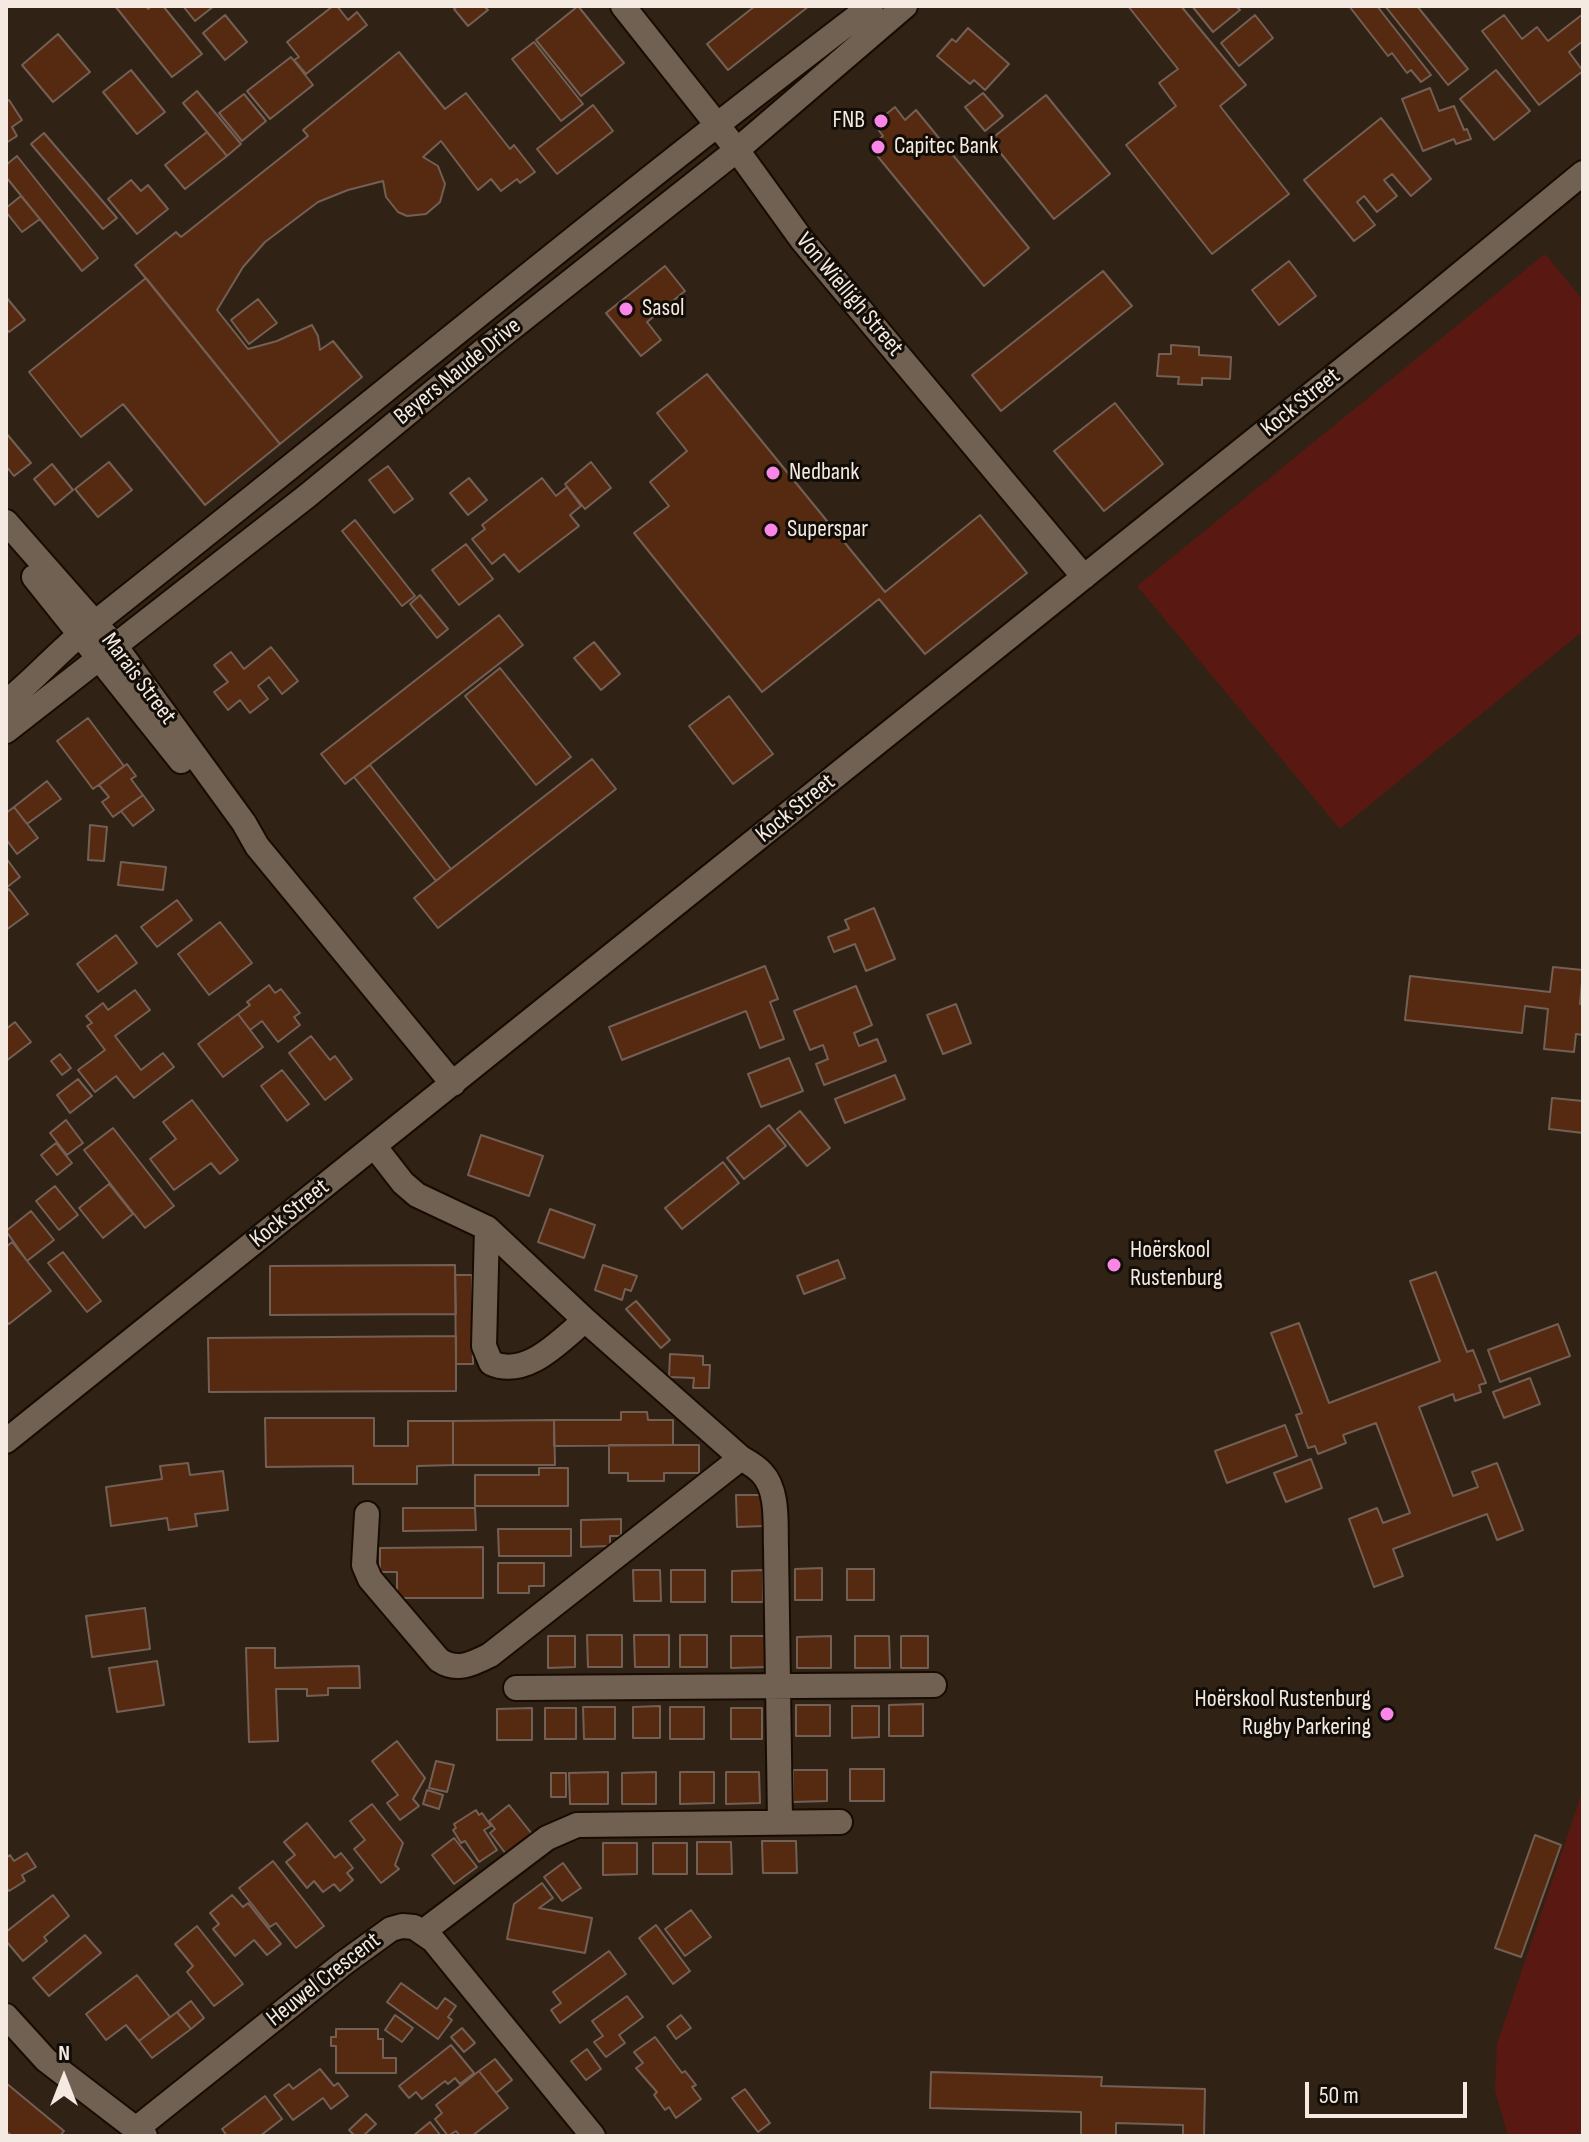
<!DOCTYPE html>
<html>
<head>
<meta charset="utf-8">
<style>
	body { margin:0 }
	#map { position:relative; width:1589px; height:2142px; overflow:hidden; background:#302315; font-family:"Sofia Sans Condensed",sans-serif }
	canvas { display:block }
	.frame { position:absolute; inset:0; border:8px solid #f4eae1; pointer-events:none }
	.north { position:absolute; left:24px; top:2038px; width:80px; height:80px; -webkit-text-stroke:6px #130d08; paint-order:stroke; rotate:0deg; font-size:22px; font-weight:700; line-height:32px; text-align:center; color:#f4eae1 }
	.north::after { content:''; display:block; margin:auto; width:28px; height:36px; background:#f4eae1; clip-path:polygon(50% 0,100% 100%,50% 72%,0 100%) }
	.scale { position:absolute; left:1305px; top:2082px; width:162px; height:36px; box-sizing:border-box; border:4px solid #f4eae1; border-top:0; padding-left:10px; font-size:24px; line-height:28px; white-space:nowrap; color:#f4eae1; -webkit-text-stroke:6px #130d08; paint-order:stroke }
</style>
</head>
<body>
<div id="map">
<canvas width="1589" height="2142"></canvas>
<div class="frame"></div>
<div class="north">N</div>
<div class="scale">50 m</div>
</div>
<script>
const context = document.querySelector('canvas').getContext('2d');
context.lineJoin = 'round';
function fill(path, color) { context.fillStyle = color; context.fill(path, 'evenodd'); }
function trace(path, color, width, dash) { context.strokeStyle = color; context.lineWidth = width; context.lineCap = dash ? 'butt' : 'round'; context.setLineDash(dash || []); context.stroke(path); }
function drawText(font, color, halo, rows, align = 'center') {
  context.font = font + ' "Sofia Sans Condensed",sans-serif'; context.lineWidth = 6; context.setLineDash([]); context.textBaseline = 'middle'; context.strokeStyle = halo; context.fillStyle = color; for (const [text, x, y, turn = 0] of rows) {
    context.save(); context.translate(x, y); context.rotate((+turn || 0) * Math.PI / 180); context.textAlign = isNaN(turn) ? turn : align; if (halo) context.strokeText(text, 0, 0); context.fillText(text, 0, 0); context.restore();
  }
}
fill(new Path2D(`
	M1545,254l38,46v331l-243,198 -203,-243z
	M1583,1790v346h-75l-13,-46 2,-46z`), '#5a1812');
const building = new Path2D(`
	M115,6h31l2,3 4,-3h11l39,48 -30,23z
	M183,6h31l-19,15z
	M333,6h4l11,14 9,-8 10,13 -61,49 -12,-14 5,-3 -12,-15z
	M458,6h26l4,4 -20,16 -14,-17z
	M578,6l46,57 -43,33 -45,-56z
	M755,6h54l-81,64 -21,-26z
	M1128,6h53l65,79 -26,21 69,88 -77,60 -86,-109 50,-39 -17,-23 19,-14z
	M1192,6h44l4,4 -27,22z
	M1349,6h28l54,69 -10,7 -10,-12 -4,3 -15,-20 -4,3z
	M1385,6h32l51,63 -20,16z
	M1583,14v27l-14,11 14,19 -44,34 -57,-74 22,-16 18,24 15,-12 11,14z
	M225,15l22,27 -22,18 -22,-27z
	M1255,15l18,23 -34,28 -18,-23z
	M968,28l41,36 -24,26 -11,-10 -4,4 -33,-28 15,-17 4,3z
	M58,34l32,38 -37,30 -31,-37z
	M534,42l49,62 -22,17 -49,-62z
	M399,52l46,57 21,-16 44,56 4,-4 21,27 -15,11 -3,-4 -16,12 -10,-12 -13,11 -37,-49 -18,16 15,9 7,18 -5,18 -14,12 -19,2 -9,-4 -12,-15 -3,-16 -35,9 -30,12 -53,40 -22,25 -26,43 31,39 29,-8 35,-16 6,11 2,14 13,-9 29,36 -82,67 -145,-179 41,-33 5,5 127,-101 -5,-6z
	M291,57l22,28 -43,34 -23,-28z
	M131,70l34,42 -28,22 -34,-42z
	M1496,70l34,41 -36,29 -34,-41z
	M1430,88l9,23 15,-5 10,24 3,-1 4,10 -15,5 -2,-5 -31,12 -21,-52z
	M197,91l44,53 -14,12 -44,-53z
	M983,93l20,23 -18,15 -20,-24z
	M244,94l22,27 -24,20 -23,-28z
	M1046,95l64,79 -56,45 -64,-79z
	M9,100l13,20 -10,7 5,9 -11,7v-41z
	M593,105l20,26 -56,43 -20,-25z
	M895,107l10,13 11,-10 113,138 -45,38 -114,-139 13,-11 -9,-12z
	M1381,118l50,61 -20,17 -19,-22 -8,6 13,16 -20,16 -13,-16 -7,6 18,23 -21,16 -50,-61z
	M207,132l20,24 -42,33 -20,-24z
	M44,133l73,85 -14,11 -72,-85z
	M17,156l81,102 -16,13 -76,-94v-12z
	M131,180l10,11 7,-6 20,24 -31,25 -29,-35z
	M21,196l19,23 -18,13 -16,-20v-4z
	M1289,261l27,35 -37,29 -27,-35z
	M665,266l20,25 -38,31 14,18 -20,16 -35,-43z
	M1103,271l29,35 -131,105 -29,-36z
	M146,278l134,166 -75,61 -82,-101 -42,33 -52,-65z
	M6,297l19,23 -16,12 -3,-3z
	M258,299l19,24 -28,21 -18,-24z
	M1171,345l28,2v8l32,2 -1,22 -28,-1v7l-24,-1 1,-7 -22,-1 2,-22h12z
	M707,374l178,218 95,-77 47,58 -102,81 -46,-55 -117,93 -128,-159 35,-27 -19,-24 37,-31 -30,-38z
	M1115,403l48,61 -59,47 -50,-60z
	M6,433l25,30 -17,13 -8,-10z
	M109,462l23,28 -34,27 -23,-28z
	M591,462l20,26 -26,21 -20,-25z
	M52,464l21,26 -18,15 -21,-26z
	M388,466l25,33 -19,14 -25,-33z
	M469,478l18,22 -19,15 -18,-22z
	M542,478l14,18 11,-9 14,19 -11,9 9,11 -60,46 -15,-18 -12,10 -20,-25 13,-10 -3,-4z
	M355,520l60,76 -13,10 -60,-75z
	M466,544l27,35 -34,26 -27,-35z
	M420,595l28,34 -11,9 -27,-34z
	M499,615l24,30 -178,139 -24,-30z
	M594,642l26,32 -19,16 -27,-32z
	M271,647l27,34 -16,13 -13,-17 -11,9 10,13 -18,14 -10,-13 -12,10 -14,-18 14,-10 -14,-17 17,-13 13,17z
	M500,668l71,89 -35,28 -71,-89z
	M729,696l44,58 -40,30 -44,-58z
	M88,718l36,48 -31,23 -36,-48z
	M592,759l24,30 -178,139 -24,-30z
	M127,764l9,12 -5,3 12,16 -30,22 -11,-15 7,-5 -10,-12z
	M370,765l81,104 -15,12 -82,-104z
	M47,781l14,18 -34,25 -13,-17z
	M143,795l11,15 -21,16 -12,-15z
	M14,807l24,31 -21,16 -11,-15v-26z
	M90,825l17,2 -3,34 -16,-1z
	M6,858l14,19 -14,11z
	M121,862l45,5 -3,23 -45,-5z
	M9,889l19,25 -22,16v-38z
	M177,900l15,20 -35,27 -16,-20z
	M874,908l21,51 -29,12 -11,-27 -21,8 -6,-15 21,-8 -4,-9z
	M220,922l32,41 -43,32 -31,-41z
	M116,935l21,28 -39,29 -21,-28z
	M765,966l13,33 -8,3 14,37 -24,9 -14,-37 -124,49 -13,-33z
	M1553,967l30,3 -3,34h3v31l-7,-1 -2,18 -30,-3 4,-40 -23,-3 -3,27 -117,-13 5,-44 140,16z
	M269,985l6,8 6,-4 19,24 -6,4 6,8 -22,17 -16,-21 -12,9 -12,-16 12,-9 -3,-3z
	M856,986l16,39 -18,8 5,13 18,-7 9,22 -62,24 -8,-21 12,-5 -5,-14 -13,5 -16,-39z
	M135,990l15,20 -35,26 26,34 22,-17 11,14 -40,31 -18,-22 -21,16 -17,-22 27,-20 -18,-24 5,-3 -6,-7 17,-13 5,7z
	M956,1004l15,39 -28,11 -16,-39z
	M238,1014l25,33 -40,30 -25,-33z
	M15,1022l16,20 -25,19v-32z
	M311,1036l19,24 5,-4 17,23 -27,21 -36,-47z
	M60,1054l11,14 -9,7 -11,-14z
	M789,1058l14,33 -42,16 -13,-33z
	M282,1070l27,34 -22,17 -26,-35z
	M895,1075l10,24 -60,24 -10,-24z
	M78,1079l14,17 -22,17 -13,-18z
	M1552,1098l31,3v32l-34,-4z
	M192,1100l46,60 -18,14 -9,-11 -37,27 -24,-31 26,-20 -13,-17z
	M800,1111l30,37 -23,18 -30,-37z
	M66,1120l17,23 -16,12 -17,-22z
	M769,1125l17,21 -42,33 -17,-21z
	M113,1128l61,78 -29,22 -61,-78z
	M481,1135l62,21 -14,40 -61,-21z
	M56,1143l16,20 -15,12 -16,-20z
	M723,1162l16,21 -57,46 -17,-21z
	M109,1184l24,30 -30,24 -24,-30z
	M55,1186l23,29 -19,15 -23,-29z
	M550,1209l45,16 -11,33 -46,-16z
	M31,1211l23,29 -27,21 -21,-30z
	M12,1242l39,49 -42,33 -3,-3v-74z
	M63,1252l38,49 -14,11 -39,-49z
	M838,1260l7,18 -41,16 -7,-18z
	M455,1265l1,49 -186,1v-49z
	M603,1265l34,11 -6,15 -6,-2 -3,11 -27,-10z
	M1436,1272l31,80 6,-2 13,33 -7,2 2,7 -26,9 -2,-7 -34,13 34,89 25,-9 -6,-15 25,-9 26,67 -26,10 -10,-26 -94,35 10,27 -29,11 -25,-68 28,-11 6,15 27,-10 -34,-90 -33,12 3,8 -28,11 -3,-8 -7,2 -12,-33 6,-2 -31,-80 28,-10 30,80 111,-42 -30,-80z
	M455,1275h17l1,89h-17z
	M636,1301l34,39 -9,8 -35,-39z
	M1558,1324l12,32 -70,26 -12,-32z
	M456,1336v55l-247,1 -1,-54z
	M670,1354l33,2v9h7l-1,23h-16l1,-10 -25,-1z
	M1530,1378l10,26 -36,14 -11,-26z
	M621,1412h26l1,8h25v25l-119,1v-26h67z
	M265,1418h109v28h34v-25h45v44l-36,1v18h-64v-18l-87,1z
	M554,1420l1,45h-102v-44z
	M1285,1425l12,31 -70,27 -12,-32z
	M609,1445h90v28h-35v8h-36v-8h-19z
	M1311,1459l11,29 -36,14 -12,-29z
	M188,1463l2,12 33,-4 5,39 -33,4 2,12 -28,4 -2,-12 -56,8 -5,-39 56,-8 -2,-13z
	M539,1468h29v38h-93v-31h64z
	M736,1495h27l1,31 -27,1z
	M403,1508h72l1,22 -73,1z
	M621,1519v17h-11v10l-29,1v-27z
	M498,1529h73v27h-72z
	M483,1547v51h-86v-26h-17v-24z
	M498,1563h46v23h-15v7h-31z
	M822,1568v32h-27v-31z
	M847,1569h27v31h-27z
	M633,1570h27l1,31h-27z
	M671,1570h34v32h-34z
	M763,1570v32h-31v-31z
	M145,1608l5,41 -58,8 -6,-41z
	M587,1635h35v32h-34z
	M634,1635h35v32h-34z
	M680,1635h27v32h-27z
	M548,1636h27v31l-27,1z
	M731,1636h34v31l-34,1z
	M831,1636v32h-34v-31z
	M855,1636h34l1,32h-35z
	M901,1636h27v32h-27z
	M246,1648h29v20l84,-2 1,22h-32v7l-21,1v-7h-31l2,52 -29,1z
	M157,1661l7,44 -47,7 -8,-44z
	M923,1704v32h-34v-31z
	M796,1705h34v31h-34z
	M660,1706v32h-27v-31z
	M852,1706h27v31l-27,1z
	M583,1707h32v32h-31z
	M670,1707h34v32h-34z
	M532,1708v32h-35v-31z
	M545,1708h31v31h-31z
	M731,1708h31v31h-31z
	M397,1741l28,37 -12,21 6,7 -19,14 -13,-17 11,-8 -26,-34z
	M436,1761l18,4 -7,27 -18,-4z
	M850,1769h34v32h-34z
	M793,1770h34v31l-34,1z
	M608,1772v32h-38l-1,-31z
	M656,1772v32h-34v-31z
	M680,1772h34v31l-34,1z
	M726,1772h33l1,31 -34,1z
	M551,1773h15v24h-15z
	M427,1790l16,5 -4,14 -16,-5z
	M372,1804l31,39 -8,22 4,4 -18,14 -27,-34 11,-9 -15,-19z
	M509,1805l23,29 -26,20 -16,-21 5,-4 -6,-8z
	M476,1810l3,5 3,-2 9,13 -7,4 13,20 -18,12 -14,-21 -4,2 -8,-13 3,-2 -2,-4z
	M307,1823l28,35 6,-5 12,15 -6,5 6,7 -13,11 -6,-7 -11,8 -9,-11 -7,7 -21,-26 9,-7 -11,-13z
	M1535,1835l26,10 -40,112 -26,-9z
	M454,1838l23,29 -23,17 -22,-29z
	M762,1841h34l1,32h-34z
	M697,1842h34l1,32h-35z
	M603,1843h34v31l-34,1z
	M653,1843h34v31h-34z
	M27,1853l9,14 -14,8 3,6 -16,10 -3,-4v-29l4,-3 4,6z
	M273,1861l51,65 -28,22 -20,-25 -6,4 -31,-39z
	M563,1863l18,25 -19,13 -18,-24z
	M542,1883l11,15 -14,10 53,10 -7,35 -78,-14 7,-35z
	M53,1895l16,21 -25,21 3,4 -24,20 -17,-20v-9z
	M232,1895l11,12 5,-4 33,41 -14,11 -13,-15 -19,16 -22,-27 6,-5 -9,-11z
	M691,1910l20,27 -26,19 -20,-27z
	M656,1925l34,46 -17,13 -34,-46z
	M197,1926l46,58 -29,22 -27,-34 6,-6 -18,-22z
	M85,1935l16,18 -52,43 -16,-18z
	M609,1951l17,23 -66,49 -9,-13 10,-7 -8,-11z
	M137,1975l33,42 -31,24 -13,-16 -20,15 -20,-26z
	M401,1983l36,26 8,-11 11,8 -8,11 4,3 -14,19 -51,-37z
	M627,1996l16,21 -24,18 6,8 -19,14 -12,-15 9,-6 -11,-15z
	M191,2001l13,17 -13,11 -14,-17z
	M177,2012l14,17 -39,29 -13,-17z
	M395,2015l18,13 -11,14 -17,-12z
	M681,2015l10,13 -15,11 -9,-13z
	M462,2028l13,15 -11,9 -13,-15z
	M336,2029h42v10h5v19h13v15h-60v-27h-5v-9h5z
	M655,2037l27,36 3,-2 11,14 -4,2 9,12 -25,19 -7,-11 -4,3 -11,-15 3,-3 -21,-24 7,-5 -9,-11z
	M451,2045l23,28 -14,11 -5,-6 -7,6 -3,-3 -23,18 -6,-7 -7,6 -10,-12z
	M587,2049l14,20 -15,11 -15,-19z
	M495,2059l17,21 -16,13 -17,-22z
	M320,2069l14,17 4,-3 10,13 -17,13 -8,-11 -30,22 -19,-25 15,-11 4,5z
	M479,2071l29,37 -36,28h-12l-4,-5 -8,5 -13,-17 7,-6 -6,-8z
	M931,2072l171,5 -1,9 104,3 -1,47h-21v-11l-67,-2v13h-35v-24l-151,-4z
	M6,2083l58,48 -4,5h-48l-6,-5z
	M745,2089l25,34 -12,9 -26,-34z
	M265,2096l17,23 -22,17h-33l-5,-7z
	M366,2114l10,10 -13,12h-8l-6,-6z
	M430,2122l11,14h-28z`);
fill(building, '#562a11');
trace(building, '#745f55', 2);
const minor = new Path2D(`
	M623,6l114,144 65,90 282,337
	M6,522l110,125 128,176 13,23 196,238
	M34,577l147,184
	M6,702c27,-21 49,-47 76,-69 264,-208 522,-424 789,-627
	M6,731l301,-235 182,-150 248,-196 168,-144
	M375,1147l28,36 14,12 70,33 98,92 156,138c7,4 16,9 21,15 17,18 13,52 14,75l4,274
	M487,1228l-3,118 7,17c35,16 69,-22 94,-43
	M6,1441l1402,-1124 175,-144
	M367,1514l-3,51 6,14 69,81c18,12 33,4 51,-5l251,-197
	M516,1688l418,-3
	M424,1931l123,-93 30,-13 263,-3
	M6,2016l40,44 99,76
	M136,2129l208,-166 47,-34 11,-3 12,1 19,13 160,196`);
trace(minor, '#180c02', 28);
trace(minor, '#716152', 24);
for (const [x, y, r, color] of [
	[881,121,8,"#fa87e7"],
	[878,147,8,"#fa87e7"],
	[626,309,8,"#fa87e7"],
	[773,473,8,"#fa87e7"],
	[771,530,8,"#fa87e7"],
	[1114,1265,8,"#fa87e7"],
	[1387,1714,8,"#fa87e7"]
]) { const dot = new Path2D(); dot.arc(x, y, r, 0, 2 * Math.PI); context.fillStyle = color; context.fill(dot); trace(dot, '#130d08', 3); }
drawText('24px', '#f4eae1', '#130d08', [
	["FNB",865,121,"right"],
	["Capitec Bank",894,147],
	["Sasol",642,309],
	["Nedbank",789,473],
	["Superspar",787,530],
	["Hoërskool",1130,1251],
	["Rustenburg",1130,1279],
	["Hoërskool Rustenburg",1371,1700,"right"],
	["Rugby Parkering",1371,1728,"right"]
], 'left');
drawText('24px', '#f4eae1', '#130d08', [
	["Von Wielligh Street",849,295,50],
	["Beyers Naude Drive",458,372,-39],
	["Kock Street",1301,403,-39],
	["Marais Street",138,679,53],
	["Kock Street",796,809,-39],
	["Kock Street",290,1214,-39],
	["Heuwel Crescent",324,1980,-38]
]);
</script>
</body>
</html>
